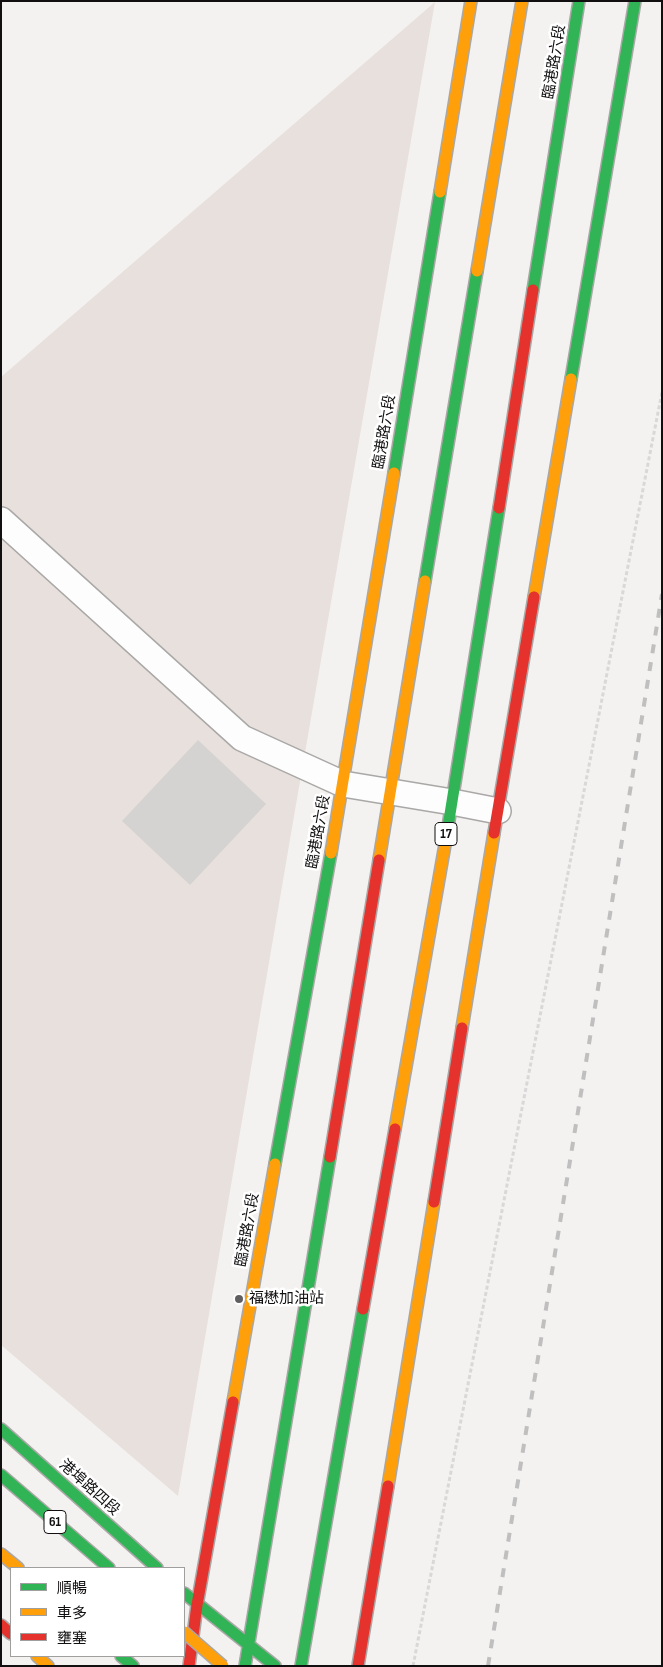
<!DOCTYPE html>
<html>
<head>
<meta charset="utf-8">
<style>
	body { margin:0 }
	#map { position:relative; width:663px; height:1667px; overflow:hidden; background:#f4f2f0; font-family:"Sofia Sans Condensed","Noto Sans TC",sans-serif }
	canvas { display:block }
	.frame { position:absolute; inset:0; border:2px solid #110f0f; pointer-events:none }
	.legend { position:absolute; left:10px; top:1567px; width:175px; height:90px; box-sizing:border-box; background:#fff; border:1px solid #a09f9f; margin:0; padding:6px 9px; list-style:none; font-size:15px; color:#110f0f }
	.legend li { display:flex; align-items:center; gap:10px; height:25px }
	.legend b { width:25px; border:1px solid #a09f9f }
</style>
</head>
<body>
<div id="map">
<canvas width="663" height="1667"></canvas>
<div class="frame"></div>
<ul class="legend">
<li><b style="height:6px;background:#30b455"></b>順暢</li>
<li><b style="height:6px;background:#ff9f0a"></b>車多</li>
<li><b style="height:6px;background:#e5322d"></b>壅塞</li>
</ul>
</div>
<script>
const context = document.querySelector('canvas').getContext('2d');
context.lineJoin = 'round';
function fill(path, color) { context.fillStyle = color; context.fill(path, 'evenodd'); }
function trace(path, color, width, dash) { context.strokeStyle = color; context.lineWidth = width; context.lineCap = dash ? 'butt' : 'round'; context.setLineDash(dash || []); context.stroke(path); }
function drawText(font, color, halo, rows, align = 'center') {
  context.font = font + ' "Sofia Sans Condensed","Noto Sans TC",sans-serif'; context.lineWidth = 5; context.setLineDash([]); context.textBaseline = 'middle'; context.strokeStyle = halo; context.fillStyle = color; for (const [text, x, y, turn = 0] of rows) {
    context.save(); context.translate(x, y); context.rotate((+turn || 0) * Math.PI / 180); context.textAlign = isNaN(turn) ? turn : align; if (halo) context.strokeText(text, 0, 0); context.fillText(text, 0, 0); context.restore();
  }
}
fill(new Path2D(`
	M435,2l-142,820 -115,674 -177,-151v-968z`), '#e8e0dd');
fill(new Path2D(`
	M198,740l68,64 -76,81 -68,-64z`), '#d5d3d1');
const lane = new Path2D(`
	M1,520l241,218 101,46 109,18 46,9`);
const fast = new Path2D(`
	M533,290l46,-289
	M571,379l64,-378
	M394,473l46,-281
	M425,581l52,-310
	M446,839l53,-331
	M275,1164l56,-311
	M1,1429l156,139
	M1,1475l108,93
	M184,1593l91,73
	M121,1656l12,10
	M245,1666l85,-509
	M301,1666l62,-357`);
const slow = new Path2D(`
	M440,192l31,-191
	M477,271l45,-270
	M534,597l37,-218
	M331,853l63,-380
	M379,860l46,-279
	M462,1028l32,-195
	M395,1129l51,-290
	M233,1402l42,-238
	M388,1486l46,-284
	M1,1554l17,14
	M37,1656l11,10`);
const jam = new Path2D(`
	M499,508l34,-218
	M494,833l40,-236
	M330,1157l49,-297
	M434,1202l28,-174
	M363,1309l32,-180
	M1,1625l10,9
	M189,1666l8,-61 36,-203
	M358,1666l30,-180`);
trace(lane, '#aaa8a7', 28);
trace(fast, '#aaa8a7', 14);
trace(slow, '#aaa8a7', 14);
trace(jam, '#aaa8a7', 14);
trace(new Path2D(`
	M413,1666l249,-1274`), '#d9d8d8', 3, [4, 2.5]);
trace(lane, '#fdfdfd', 25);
trace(fast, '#30b455', 11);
trace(slow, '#ff9f0a', 11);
trace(jam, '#e5322d', 11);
trace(new Path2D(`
	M488,1666l174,-1072`), '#c0bfbf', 4, [9, 9]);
const slowBridge = new Path2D(`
	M184,1632l39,34`);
trace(slowBridge, '#aaa8a7', 14, []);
trace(slowBridge, '#ff9f0a', 11);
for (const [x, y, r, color] of [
	[239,1299,5,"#605e5e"]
]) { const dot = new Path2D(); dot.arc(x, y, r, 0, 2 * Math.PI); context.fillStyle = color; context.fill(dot); trace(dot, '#fff', 2); }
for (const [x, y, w] of [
	[446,834,22],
	[55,1522,22]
]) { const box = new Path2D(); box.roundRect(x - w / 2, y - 11.5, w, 23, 4); context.fillStyle = '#fff'; context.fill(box); trace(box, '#110f0f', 1); }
drawText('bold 14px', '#110f0f', null, [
	["17",446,834],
	["61",55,1522]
]);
drawText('15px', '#110f0f', '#fff', [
	["臨港路六段",555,62,-81],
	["臨港路六段",385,432,-81],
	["臨港路六段",319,832,-80],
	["臨港路六段",248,1230,-80],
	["港埠路四段",89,1488,42]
]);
drawText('15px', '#110f0f', '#fff', [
	["福懋加油站",249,1299]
], 'left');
</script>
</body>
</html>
